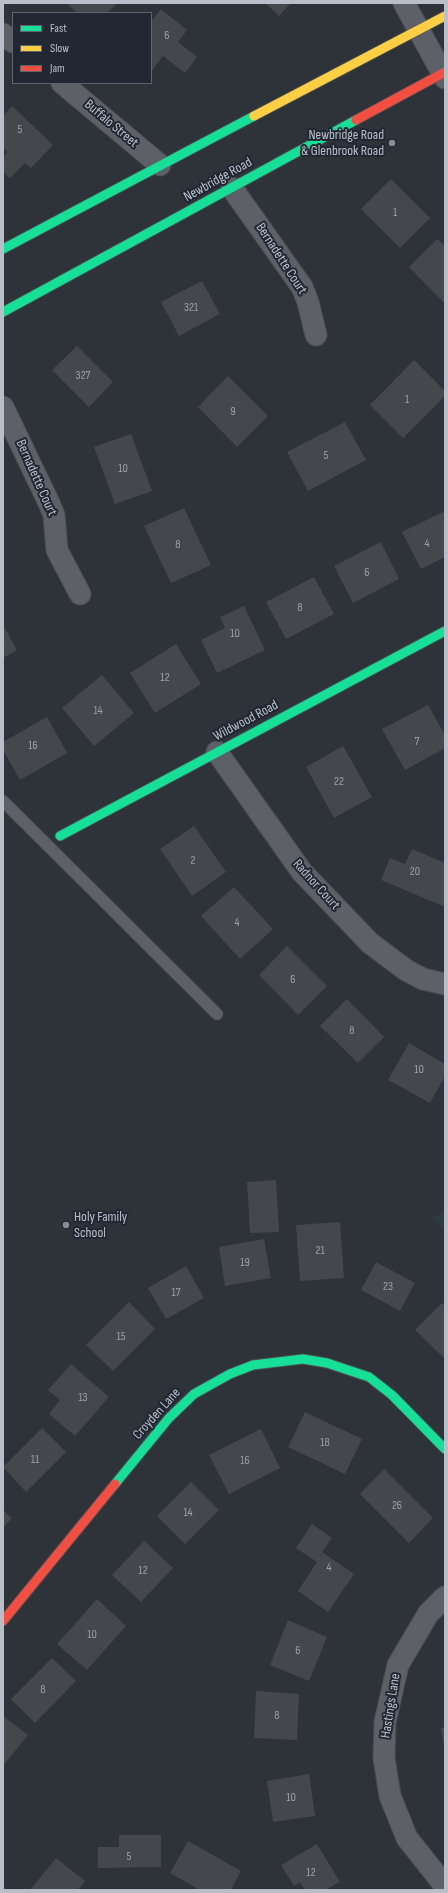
<!DOCTYPE html>
<html>
<head>
<meta charset="utf-8">
<style>
	body { margin:0 }
	#map { position:relative; width:448px; height:1893px; overflow:hidden; background:#2d3339; font-family:"Sofia Sans Condensed",sans-serif }
	canvas { display:block }
	.frame { position:absolute; inset:0; border:4px solid #b8bfc9; pointer-events:none }
	.legend { position:absolute; left:12px; top:12px; width:140px; height:72px; box-sizing:border-box; background:#212833; border:1px solid #5d646f; margin:0; padding:5px 7px; list-style:none; font-size:12px; color:#b8bfc9 }
	.legend li { display:flex; align-items:center; gap:8px; height:20px }
	.legend b { width:20px; border:1px solid #5d646f }
</style>
</head>
<body>
<div id="map">
<canvas width="448" height="1893"></canvas>
<div class="frame"></div>
<ul class="legend">
<li><b style="height:5px;background:#16e098"></b>Fast</li>
<li><b style="height:5px;background:#ffcf43"></b>Slow</li>
<li><b style="height:5px;background:#f24e42"></b>Jam</li>
</ul>
</div>
<script>
const context = document.querySelector('canvas').getContext('2d');
context.lineJoin = 'round';
function fill(path, color) { context.fillStyle = color; context.fill(path, 'evenodd'); }
function trace(path, color, width, dash) { context.strokeStyle = color; context.lineWidth = width; context.lineCap = dash ? 'butt' : 'round'; context.setLineDash(dash || []); context.stroke(path); }
function drawText(font, color, halo, rows, align = 'center') {
  context.font = font + ' "Sofia Sans Condensed",sans-serif'; context.lineWidth = 4; context.setLineDash([]); context.textBaseline = 'middle'; context.strokeStyle = halo; context.fillStyle = color; for (const [text, x, y, turn = 0] of rows) {
    context.save(); context.translate(x, y); context.rotate((+turn || 0) * Math.PI / 180); context.textAlign = isNaN(turn) ? turn : align; if (halo) context.strokeText(text, 0, 0); context.fillText(text, 0, 0); context.restore();
  }
}
fill(new Path2D(`
	M445,1212v18l-14,-13z`), '#2b3d3f');
fill(new Path2D(`
	M67,3h50l-10,10h-30z
	M265,3h26l-12,13z
	M161,9l26,21 -9,12 19,15 -12,16 -22,-17 -12,16v-50z
	M12,106l41,39 -22,23 -6,-5 -15,15 -7,-6v-15l4,-5 -4,-4v-32z
	M391,179l39,39 -30,30 -39,-39z
	M437,239l8,7v58l-36,-37z
	M202,281l18,33 -41,22 -18,-34z
	M77,346l36,36 -24,25 -37,-37z
	M414,360l31,31v5l-42,42 -33,-33z
	M228,376l40,40 -31,31 -39,-40z
	M345,422l21,38 -58,31 -21,-39z
	M131,434l21,57 -37,13 -21,-57z
	M184,508l27,57 -40,18 -27,-57z
	M445,511v46l-24,12 -19,-37z
	M381,542l18,37 -46,24 -19,-37z
	M314,577l20,37 -48,25 -20,-37z
	M244,606l21,44 -48,23 -16,-33 24,-12 -5,-11z
	M3,625l14,25 -14,8z
	M176,644l25,40 -46,29 -25,-40z
	M102,675l32,38 -40,33 -32,-38z
	M428,705l17,30v13l-40,22 -23,-41z
	M47,717l20,36 -47,27 -17,-30v-8z
	M343,746l29,51 -38,21 -28,-51z
	M194,826l32,46 -34,24 -32,-47z
	M412,849l33,14v44l-64,-27 9,-22 15,6z
	M234,887l39,42 -33,30 -39,-43z
	M287,946l40,40 -29,29 -39,-40z
	M347,999l37,38 -26,26 -38,-37z
	M409,1043l36,21v12l-15,27 -42,-23z
	M276,1180l3,52 -29,1 -3,-51z
	M340,1222l4,56 -44,3 -4,-56z
	M264,1239l7,39 -46,8 -6,-39z
	M376,1262l39,21 -15,28 -39,-21z
	M186,1266l18,32 -38,21 -18,-31z
	M129,1302l26,27 -42,42 -27,-26z
	M442,1303l3,2v54l-30,-29z
	M71,1364l38,33 -34,39 -26,-22 11,-14 -12,-10z
	M305,1412l57,27 -17,35 -57,-27z
	M42,1428l24,24 -40,40 -23,-25z
	M261,1429l19,39 -51,26 -20,-39z
	M384,1469l49,49 -24,25 -49,-49z
	M191,1482l28,28 -34,34 -28,-28z
	M3,1510l9,8 -9,10z
	M312,1524l20,14 -10,14 32,22 -26,38 -30,-21 19,-29 -21,-14z
	M144,1541l29,27 -32,34 -29,-27z
	M97,1599l29,27 -39,44 -30,-26z
	M288,1620l39,17 -18,44 -39,-16z
	M52,1658l24,23 -41,42 -24,-24z
	M256,1691l43,3 -2,46 -43,-2z
	M3,1716l25,19 -25,31z
	M445,1727v19h-1l-3,-18z
	M309,1774l6,42 -42,6 -6,-41z
	M119,1835h42v32l-63,1v-21h21z
	M188,1841l53,30 -10,19h-31l-30,-17z
	M317,1844l23,38 -15,8h-20l-5,-8 -6,4 -13,-21z
	M56,1858l29,23 -7,9h-48z`), '#44484d');
const lane = new Path2D(`
	M3,801l214,213`);
const street = new Path2D(`
	M404,3l41,75
	M3,34l10,8
	M62,83l98,82
	M232,188l70,99 6,15 8,33
	M3,407l46,96 5,12 3,35 23,44
	M217,752l85,120 68,71 36,27 17,9 22,5
	M445,1597l-17,17 -30,51 -13,57 -1,36 6,38 17,42 38,48`);
const fast = new Path2D(`
	M3,249l251,-133
	M3,312l353,-192
	M60,836l385,-205
	M115,1484l54,-66 25,-24 36,-20 23,-9 50,-6 24,4 42,14 23,18 53,54`);
const slow = new Path2D(`
	M254,116l191,-100`);
const jam = new Path2D(`
	M356,120l89,-48
	M3,1621l112,-137`);
trace(lane, '#4b4f54', 13);
trace(street, '#4b4f54', 23);
trace(fast, '#4b4f54', 11);
trace(slow, '#4b4f54', 11);
trace(jam, '#4b4f54', 11);
trace(lane, '#5d6067', 11);
trace(street, '#5d6067', 21);
trace(fast, '#16e098', 9);
trace(slow, '#ffcf43', 9);
trace(jam, '#f24e42', 9);
for (const [x, y, r, color] of [
	[392,143,4,"#878e97"],
	[66,1225,4,"#878e97"]
]) { const dot = new Path2D(); dot.arc(x, y, r, 0, 2 * Math.PI); context.fillStyle = color; context.fill(dot); trace(dot, '#212833', 1.5); }
drawText('12px', '#9ba1aa', null, [
	["6",167,36],
	["5",20,130],
	["1",395,213],
	["321",191,308],
	["327",83,376],
	["1",407,400],
	["9",233,412],
	["5",326,456],
	["10",123,469],
	["4",427,544],
	["8",178,545],
	["6",367,573],
	["8",300,608],
	["10",235,634],
	["12",165,678],
	["14",98,711],
	["7",417,742],
	["16",33,746],
	["22",339,782],
	["2",193,861],
	["20",415,872],
	["4",237,923],
	["6",293,980],
	["8",352,1031],
	["10",419,1070],
	["21",320,1251],
	["19",245,1263],
	["23",388,1287],
	["17",176,1293],
	["15",121,1337],
	["13",83,1398],
	["18",325,1443],
	["11",35,1460],
	["16",245,1461],
	["26",397,1506],
	["14",188,1513],
	["4",329,1568],
	["12",143,1571],
	["10",92,1635],
	["6",298,1651],
	["8",43,1690],
	["8",277,1716],
	["10",291,1798],
	["5",129,1857],
	["12",311,1873]
]);
drawText('14px', '#b8bfc9', '#212833', [
	["Buffalo Street",111,124,40],
	["Newbridge Road",218,180,-29],
	["Bernadette Court",281,259,57],
	["Bernadette Court",36,478,66],
	["Wildwood Road",246,721,-28],
	["Radnor Court",316,885,48],
	["Croyden Lane",157,1414,-48],
	["Hastings Lane",391,1706,-81]
]);
drawText('14px', '#b8bfc9', '#212833', [
	["Newbridge Road",384,135],
	["& Glenbrook Road",384,151],
	["Holy Family",74,1217,"left"],
	["School",74,1233,"left"]
], 'right');
</script>
</body>
</html>
